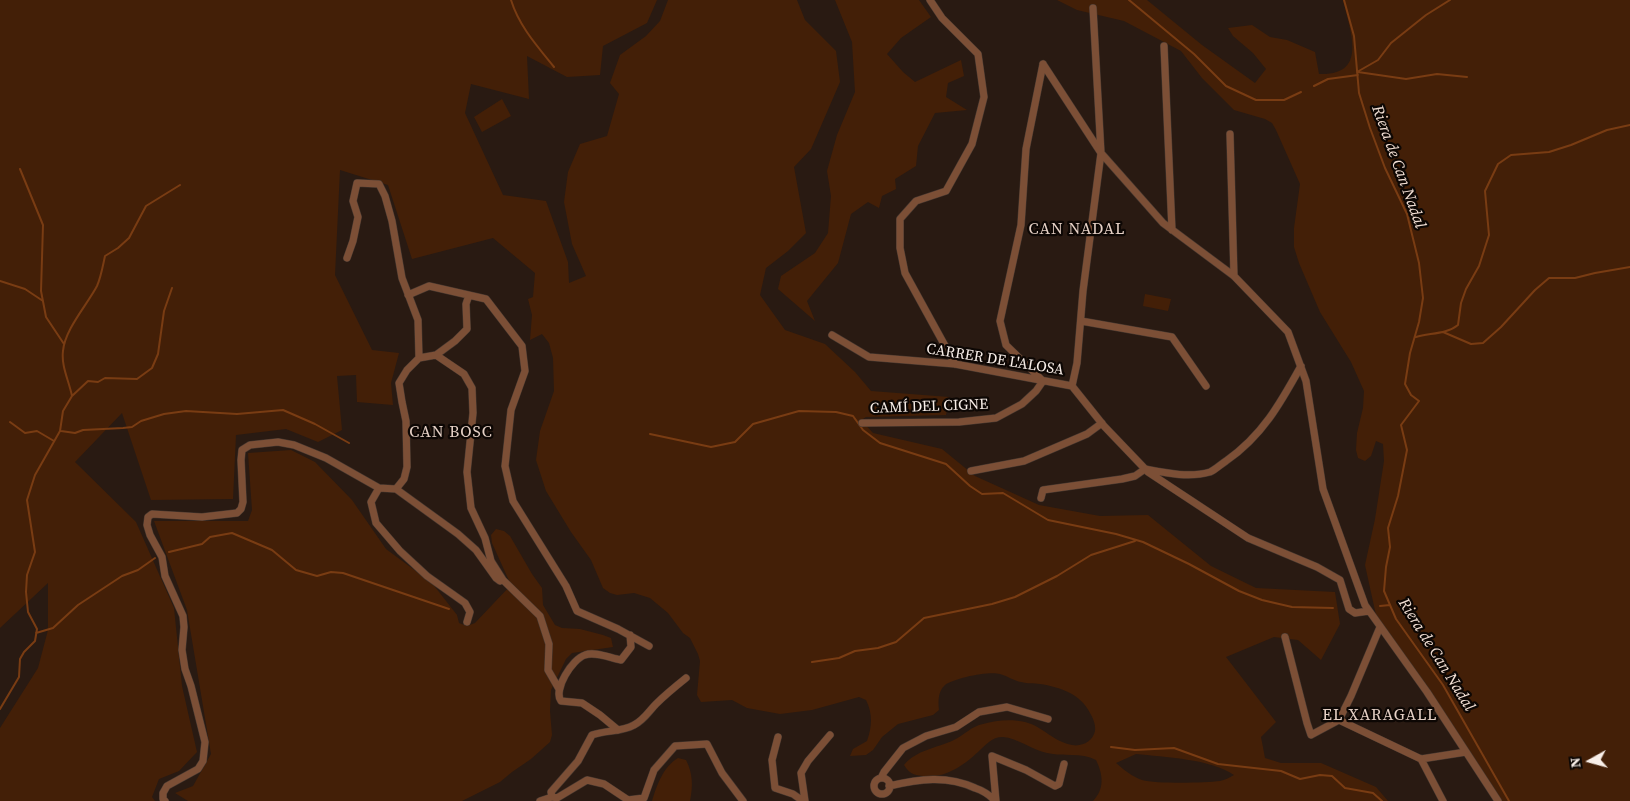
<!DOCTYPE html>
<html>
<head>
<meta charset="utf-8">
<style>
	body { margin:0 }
	#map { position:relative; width:1630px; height:801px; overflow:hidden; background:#291a12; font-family:"Source Serif 4",serif }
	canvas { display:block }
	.north { position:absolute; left:1565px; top:736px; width:50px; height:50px; -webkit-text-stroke:4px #0d0704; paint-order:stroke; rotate:263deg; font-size:14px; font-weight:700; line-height:20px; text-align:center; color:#f8eee8 }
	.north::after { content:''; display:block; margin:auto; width:18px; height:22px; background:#f8eee8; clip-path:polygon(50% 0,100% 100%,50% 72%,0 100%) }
</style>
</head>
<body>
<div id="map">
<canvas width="1630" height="801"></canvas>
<div class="north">N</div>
</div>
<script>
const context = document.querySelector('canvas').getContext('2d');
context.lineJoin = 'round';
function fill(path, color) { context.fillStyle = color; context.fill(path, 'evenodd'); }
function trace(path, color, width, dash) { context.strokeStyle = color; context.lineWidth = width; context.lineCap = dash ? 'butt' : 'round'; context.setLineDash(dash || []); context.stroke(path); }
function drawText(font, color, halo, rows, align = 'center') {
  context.font = font + ' "Source Serif 4",serif'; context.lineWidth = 4.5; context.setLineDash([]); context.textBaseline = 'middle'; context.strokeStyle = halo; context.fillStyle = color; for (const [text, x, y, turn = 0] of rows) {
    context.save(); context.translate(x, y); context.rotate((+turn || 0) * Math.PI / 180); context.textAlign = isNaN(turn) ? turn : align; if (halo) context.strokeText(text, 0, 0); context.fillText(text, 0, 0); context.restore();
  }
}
fill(new Path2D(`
	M0,0h657l-10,23 -44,23 -3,29 -33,2 -40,-21 2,43 -58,-15 -6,29 38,82 43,6 22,61 1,21 17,-7 -14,-32 -8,-42 4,-30 12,-28 27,-8 12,-42 -9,-11 10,-28 26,-19 14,-15 8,-21h129l8,20 31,31 4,31 -29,67 -17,18 12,66 -18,18 -22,17 -6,27 25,35 40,14 30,28 16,19 78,6 -3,18 -80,2 -5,3 12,13 69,16 33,27 64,29 61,11 48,-1 63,51 45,22 79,4 5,32 -19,36 -23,-20 -24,-3 -48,20 50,65 -15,15 4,21 16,5h40l55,24 12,14h-295c12,-12 10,-27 3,-41 -15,-8 -33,-3 -49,-7 -14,-3 -30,-15 -44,-16 -12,0 -17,8 -25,15 -15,14 -34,27 -55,24 -10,-1 -14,-3 -19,-11 12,-15 33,-17 50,-25 10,-5 18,-14 29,-16 13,-4 29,-5 42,-2 17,4 29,20 47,23 10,2 21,-4 23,-14 1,-6 -2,-13 -5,-18 -9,-19 -30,-26 -50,-29 -6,-1 -12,0 -19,-2 -7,-1 -13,-6 -21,-8 -12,-3 -45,4 -55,11 -7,6 -7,16 -6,25l-6,5 -35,9 -16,13 -9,13 -7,5 -16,1 3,-7 14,-8c5,-14 6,-27 -1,-41l-7,-3 -47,13 -32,4 -33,-6 -15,-8 -31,2 -4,-7 3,-34 -2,-7 -8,-16 -7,-5 -15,-20 -18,-15 -16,-5 -17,2 -7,-2 -7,-5 -12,-28 -20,-28 -25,-41 -10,-31 4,-29 14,-40 -1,-33 -4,-15 -7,-9 -12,6 2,-25 -4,-16 5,-2 2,-24 -42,-35 -81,21 -24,-74 -48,-15 -5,105 37,75 27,3 -8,30 2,22 -36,-3 -1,-27 -19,1 5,54 -24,12 -32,-13 -50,6 -3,64 -82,1 -29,-87 -47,49 61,60 38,86 8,78 15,66 -18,19 -20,8 -7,18 3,4h-155v-73l38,-60 10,-38v-47l-48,45zM1136,754c27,3 76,5 98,21 -5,3 -9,5 -14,6 -15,2 -64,3 -78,-1 -9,-3 -18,-10 -26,-17z
	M835,0h84l12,17 -30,21 -14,16 16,18 12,10 46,-22 3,16 -16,7 -2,14 21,13 -32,3 -17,33 -2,20 -21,13 1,10 -14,7 -3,12 -11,-6 -17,12 -13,49 -31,38 8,20 -37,-32 3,-13 34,-23 13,-20 3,-37 -4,-25 10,-36 18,-43 -3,-50z
	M1057,0h90l55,45 53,38 11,-14 -13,-16 -20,-17 -5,-8 24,-3 18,12 17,3 28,12 4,22c50,2 31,-43 24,-74h287v801h-131l-6,-11 -68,-107 -49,-68 -11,-50 10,-46 9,-58 -1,-17 -7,-3 -5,15 -6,5 -7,-3 -2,-8 1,-17 6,-25 1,-17 -13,-29 -31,-50 -21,-49 -5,-16v-19l6,-44 -24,-54 -4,-7 -7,-4 -31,-9 -32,-32 -21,-27 -57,-30 -47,-11z
	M502,99l9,17 -29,16 -8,-15z
	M1145,294l26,5 -3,12 -25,-5z
	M291,450l24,12 37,38 34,49 46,34 25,32 2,8 8,3 8,-3 36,-38 -19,-42 -1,-8 5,-6 8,2 6,5 22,38 10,14 1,17 12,20 7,3 18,1 23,6 8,3 2,9 -41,6 -6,6 -15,31 -1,21 2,24 -2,7 -19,17 -19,13 -12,10 -38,19h-274l-13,-8 18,-7 18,-32 -24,-144 -33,-89h94l4,-11 -4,-57z
	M678,758l8,2c7,13 7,27 4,41h-38c5,-16 11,-34 26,-43z`), '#431f07');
trace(new Path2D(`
	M511,0c8,26 26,46 43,67
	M1129,0l65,54 32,32 30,14h28l17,-8
	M1344,0l10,36 5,57 11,35 15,40 22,46 12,49 4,35 -4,24 -9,31 -5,31 6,11 8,6 -18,24 6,25 -9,46 -10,32 2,19 -4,20 -2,24 12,28 47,66 66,116
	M1357,72l21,-12 13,-17 35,-28 24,-15
	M1358,72l48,7 31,-5 30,3
	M1314,86l14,-7 30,-4
	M20,169l23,56 -2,66 5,26 18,27
	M0,281l25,8 18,12
	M1443,332l28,12 12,-1 18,-16 34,-37 14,-12h26l20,-5 35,-6
	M1416,337c14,-4 31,-3 42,-12l3,-22 5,-14 13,-23 10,-31 -4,-44 13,-27 13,-9 38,-3 22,-7 36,-15 23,-5
	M72,396l16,-15 10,1 7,-4 32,1 15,-11 6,-14 6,-43 8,-23
	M10,422l15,11 12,-2 17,10
	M61,431l14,2 8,-3 40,-2 9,-1 9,-6 23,-7 22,-3 51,3 46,-4 32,14 34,19
	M650,434l61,13 24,-5 18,-18 46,-13 37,1 17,4 10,14 17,13 66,21 24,22 12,8 21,-1 45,27 68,14 27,8 46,22 50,27 23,9 30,7 41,1
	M169,552l33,-8 8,-7 22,-4 40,17 24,20 21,6 14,-4 12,1 106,36
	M1380,606l10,-1
	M36,633l17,-5 25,-23 44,-29 16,-6 17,-12
	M812,662l27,-4 16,-7 23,-3 18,-6 28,-24 68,-14 23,-7 42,-21 34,-21 44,-14
	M0,709l19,-32 1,-18 4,-7 11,-11 2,-12 -9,-17 -2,-20 1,-17 8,-23 -8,-52 8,-25 25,-44 3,-20 9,-15c-3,-15 -11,-30 -9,-45 2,-22 24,-46 34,-65 4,-9 6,-21 8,-30l13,-8 11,-10 17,-32 34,-21
	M1111,747l24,3 39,-2 44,16 63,7 19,8 20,-4 12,1 13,12 28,5 9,8`), '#793c13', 2);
const minor = new Path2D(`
	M930,0l12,18 36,36 6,43 -12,47 -26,47 -30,10 -16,18v29l5,25 50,91
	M1164,46l8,184
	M1043,64l58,89 62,70 71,53 54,56 18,49 17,108 42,116 62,87 71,109
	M1230,134l4,142
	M347,258l6,-17 5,-24 -5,-16 4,-18 22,1 6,12 7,25 10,57 16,42 1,38 -12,12 -8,13 3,19 4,19 1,46 -3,12 -8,10
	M408,295l21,-9 57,13 36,47 3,25 -14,39 -6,56 8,35 53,85 11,25 41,18 31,17
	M1081,321l91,16 34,49
	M832,335l37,22 86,7 117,22 32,40 44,46 100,66 69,29 23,13 9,29 6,4 14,-2
	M436,355l28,19 8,14 1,25 -6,59 4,36 14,30 6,23 12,19 37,36 9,28 -1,26 11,19
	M419,358l17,-3 19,-14 12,-12 -1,-25 3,-9
	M1072,386l5,-23 6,-72 18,-138 -8,-145
	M862,423l97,-1 37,-4 26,-14 14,-13 7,-10 -37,-36 -6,-24 21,-96 5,-76 17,-85
	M971,471l53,-10 63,-27 15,-11
	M379,488l-8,14 5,21 24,28 27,25 38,27 5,9 -3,10
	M1041,498l2,-8 79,-11 13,-3 10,-7c21,4 44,9 65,3 5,-2 11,-8 16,-11 36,-25 54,-57 75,-95
	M1285,637l22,86 4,12 28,-15 12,-24 29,-69
	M686,678c-10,8 -20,16 -30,26 -7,7 -12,16 -22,21 -12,7 -28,5 -42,10l-14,26 -27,31 1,5 5,1 30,-18 17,4 24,16 16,-2 10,-28 21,-24 32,-2 15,29 21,28
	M1339,720l82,39 45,-7
	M618,730l-18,-15 -18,-12 -21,-2c-8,-11 11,-42 24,-46 10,-4 25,3 36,5l10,-13 -1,-12
	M778,737l-6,23 3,28 18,6 10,7
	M1421,759l22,42
	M881,778l3,-6 19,-24 23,-12 30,-9 23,-15 28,-5 41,12
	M874 786a8 8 0 1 1 16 0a8 8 0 1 1-16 0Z
	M889,786c30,-7 58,-11 86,2 9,3 14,6 20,13
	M165,801l-2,-2v-6l4,-7 31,-17 5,-8 2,-19 -14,-56 -6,-17 -3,-19 2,-23 -1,-11 -18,-40 -3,-19 -12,-22 -3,-10 1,-8 4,-3 50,3 35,-4 4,-4 2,-7 -2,-42 1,-10 8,-5 28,-3 16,3 32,13 53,30 17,1 62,45 18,16 20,28 4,3 3,-1
	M540,801l12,-4
	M805,801l-4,-28 7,-12 22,-26
	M996,801l-4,-45 34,14 29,16 4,-2 5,-20`);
trace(minor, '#463830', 8);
trace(minor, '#7c4f36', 7);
drawText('15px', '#f8eee8', '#0d0704', [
	["CARRER DE L'ALOSA",995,360,9],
	["CAMÍ DEL CIGNE",929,407,-2]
]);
drawText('italic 16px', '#f1ded3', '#0d0704', [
	["Riera de Can Nadal",1398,167,70],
	["Riera de Can Nadal",1436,655,58]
]);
context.letterSpacing = '1px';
drawText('16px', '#e6d1c6', '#0d0704', [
	["CAN NADAL",1077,230],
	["CAN BOSC",451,433],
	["EL XARAGALL",1380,716]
]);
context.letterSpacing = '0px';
</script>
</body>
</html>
